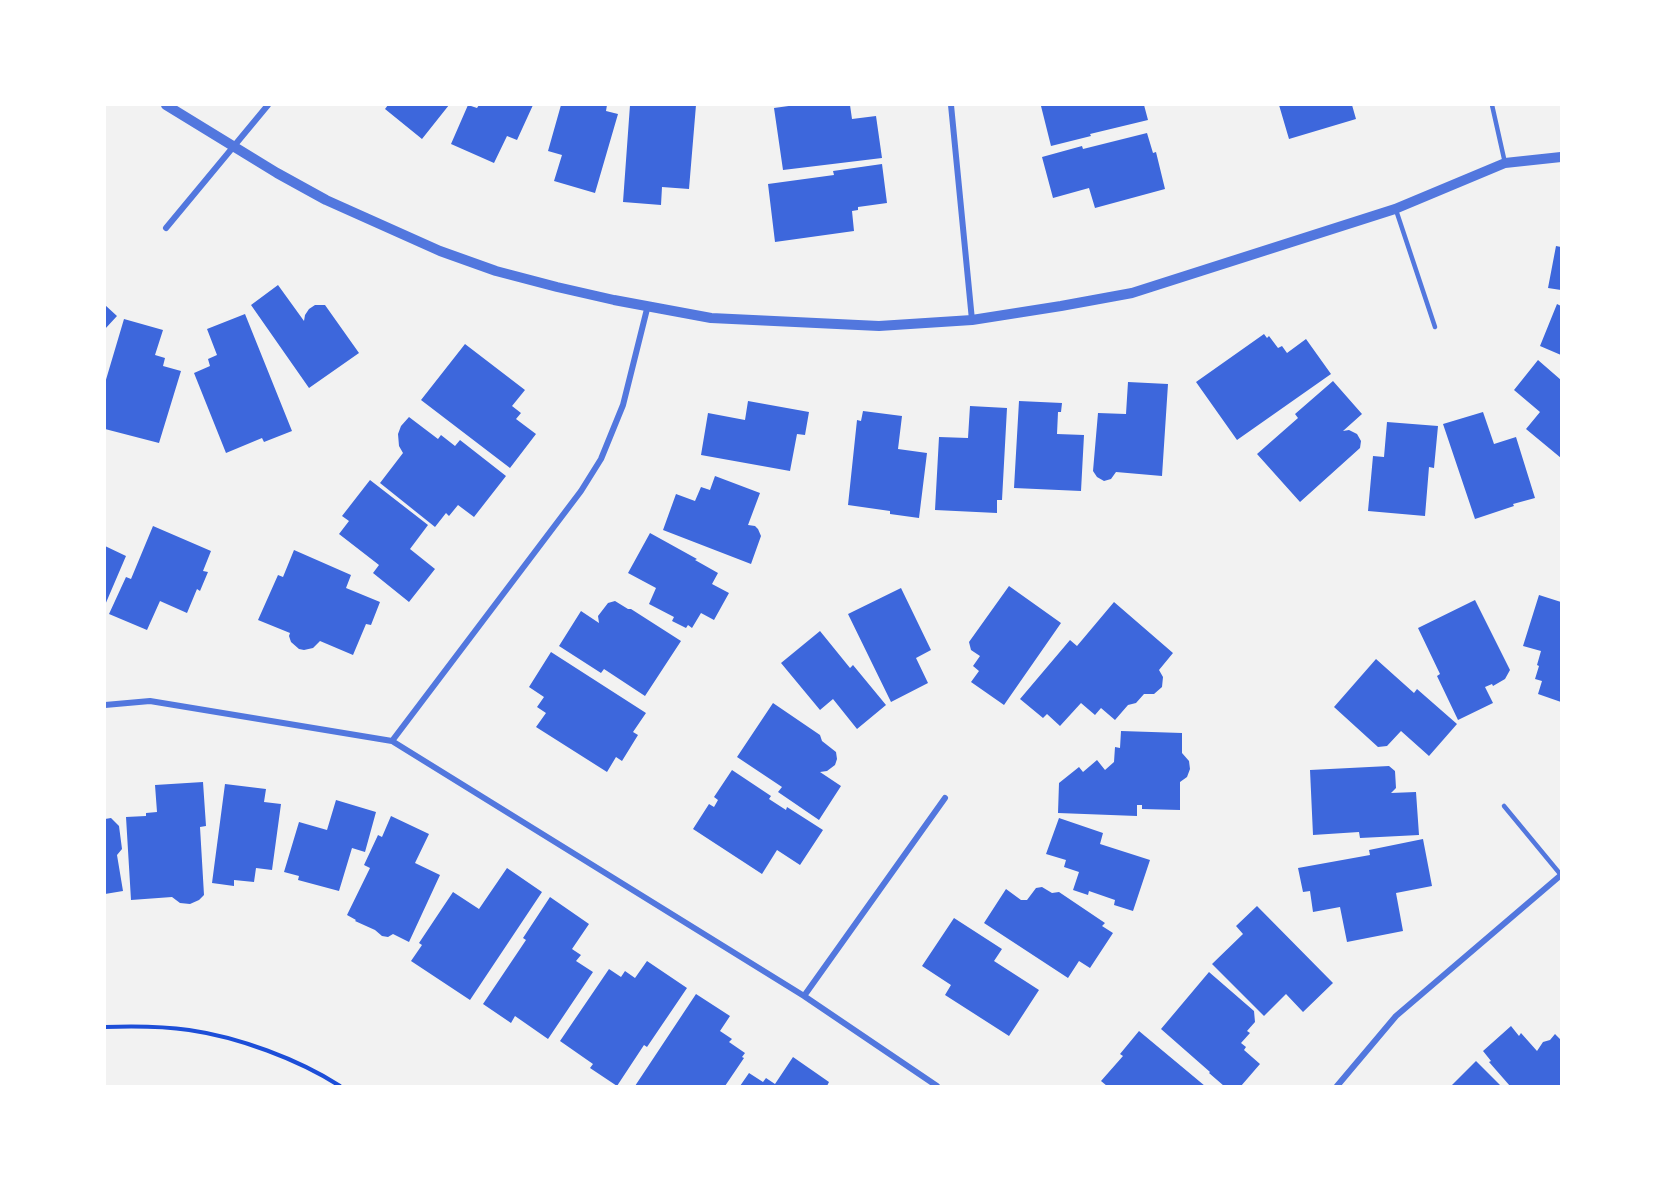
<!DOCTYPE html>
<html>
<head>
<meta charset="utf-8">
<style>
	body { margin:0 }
	#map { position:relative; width:1666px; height:1191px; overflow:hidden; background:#f2f2f2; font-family:"Work Sans",sans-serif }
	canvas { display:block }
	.frame { position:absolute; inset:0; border:106px solid #fff; pointer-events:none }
</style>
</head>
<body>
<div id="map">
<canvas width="1666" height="1191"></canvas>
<div class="frame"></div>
</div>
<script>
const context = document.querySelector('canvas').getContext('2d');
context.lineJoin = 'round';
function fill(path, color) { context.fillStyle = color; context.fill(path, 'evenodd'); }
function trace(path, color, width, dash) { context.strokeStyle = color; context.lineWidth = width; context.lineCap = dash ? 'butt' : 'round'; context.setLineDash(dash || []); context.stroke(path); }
fill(new Path2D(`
	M388,105h61l-27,34 -37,-30z
	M468,105l9,3 2,-3h54l-16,35 -10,-4 -13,27 -43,-19z
	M561,105h46l-1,6 12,3 -23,79 -41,-12 8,-26 -14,-4z
	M630,105h66l-7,84 -27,-2 -1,18 -38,-3z
	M796,105h54l2,14 24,-3 6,42 -99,12 -9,-62z
	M1045,105h99l4,15 -58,14 1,2 -40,10 -10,-40z
	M1279,105h73l4,14 -67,20z
	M1147,133l6,20 3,-1 9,37 -70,19 -6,-20 -36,10 -11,-41 40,-11 1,3z
	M882,164l5,39 -29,4v3l-6,1 2,20 -79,11 -7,-58 66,-9 -1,-4z
	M1556,246l5,1v43l-13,-2z
	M278,285l26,36 1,-6 4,-6 6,-4h10l34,48 -50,35 -58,-83z
	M1557,304l4,2v49l-21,-9z
	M105,305l12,11 -12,13z
	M245,314l47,117 -28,11 -2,-4 -36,15 -32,-80 16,-7 -2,-7 9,-4 -10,-26z
	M124,319l39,11 -8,25 10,3 -2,8 18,5 -22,72 -54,-14v-46z
	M1264,334l3,4 2,-2 9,12 4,-2 5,7 19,-14 25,35 -94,66 -41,-58z
	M465,344l60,46 -13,16 9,7 -5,6 20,15 -26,34 -89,-68z
	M1538,360l23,20v78l-35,-29 14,-17 -26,-22z
	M1333,381l29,33 -19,17 6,-1 8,4 4,7 -1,7 -60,54 -43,-48 41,-36 -3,-4z
	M1128,382l40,2 -6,92 -46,-4 -5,7 -7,2 -7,-4 -4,-6 5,-58 28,1z
	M748,401l61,11 -4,23 -8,-1 -7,37 -89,-16 7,-42 37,7z
	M1019,401l43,2 -1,9h-3l-1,22 27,1 -3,56 -67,-3z
	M970,406l37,2 -5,92h-5v13l-62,-3 4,-73 29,1z
	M863,411l39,5 -4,33 29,4 -8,65 -29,-4v-3l-42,-6 9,-85 4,1z
	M1483,412l11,32 22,-7 19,61 -22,6 1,2 -39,13 -32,-95z
	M409,417l29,22 3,-4 14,11 5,-6 46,36 -32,41 -16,-12 -9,11 -3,-3 -11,14 -55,-44 23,-30 -4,-7 -1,-12 3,-8z
	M1387,422l51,4 -4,42 -5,-1 -4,49 -57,-5 5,-55 11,1z
	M715,476l45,17 -12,32 7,1 3,3 3,7 -10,28 -88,-34 13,-36 19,7 6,-14 9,3z
	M370,480l58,45 -18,24 25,20 -26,33 -36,-29 6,-8 -40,-31 10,-13 -7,-5z
	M153,526l58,25 -8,20 5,1 -8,19 -3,-2 -10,24 -27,-12 -13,29 -38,-16 17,-37 5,2z
	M650,533l47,26 -2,1 23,13 -6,11 17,9 -15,27 -13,-7 -9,15 -4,-3 -2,3 -14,-7 2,-4 -25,-13 7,-16 -28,-15z
	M105,546l21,10 -21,49z
	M294,550l57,25 -5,13 34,14 -9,23 -5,-1 -13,31 -33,-14 -7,7 -9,2 -5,-1 -8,-7 -2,-6 1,-3 -32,-13 20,-45 5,2z
	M1009,586l52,37 -57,82 -33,-23 8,-11 -6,-5 7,-10 -9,-6 -2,-8z
	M901,588l30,62 -15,8 12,25 -37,19 -43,-88z
	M1539,595l22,7v100l-23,-8 4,-13 -7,-2 4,-13 -2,-1 4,-14 -18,-5z
	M1475,600l35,70 -5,9 -12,7 -1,-2 -7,3 8,16 -35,17 -21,-44 3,-2 -22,-46z
	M615,601l13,8h3l50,32 -36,55 -41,-27 -3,4 -42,-27 22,-35 18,12 -1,-7 10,-13z
	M1114,602l59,51 -14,17 4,7 -1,10 -8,7h-10l-8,9 -8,2 -13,15 -14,-12 -6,7 -14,-12 -21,23 -13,-12 -4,4 -23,-19 50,-59 7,6z
	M820,631l30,37 3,-3 33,40 -29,24 -24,-30 -13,11 -39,-47z
	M551,652l95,61 -13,19 5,3 -16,26 -6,-4 -9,15 -71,-45 10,-14 -9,-6 7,-10 -15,-10z
	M1376,659l38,34 3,-4 40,35 -28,32 -28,-25 -14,15 -9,1 -44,-40z
	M773,703l47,32 2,6 14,11 1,7 -2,6 -8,6 -7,1 21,14 -22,34 -41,-28 4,-5 -45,-30z
	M1121,731l61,2v20l7,8 1,8 -3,8 -7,5v28l-38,-1v-4h-5v11l-79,-3 1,-30 20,-16 4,5 14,-12 8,10 9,-8 1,-15 5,1z
	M1389,766l6,5 1,17 -5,5 25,-1 3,43 -59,3 -1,-6 -46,3 -3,-65z
	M732,770l39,26 -2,3 17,11 1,-3 36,23 -23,35 -23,-15 -15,24 -69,-45 16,-25 5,3 4,-7 -4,-3z
	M203,782l3,44 -6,1 4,68 -5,5 -9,4 -10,-1 -8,-6 -41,3 -5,-83 20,-1v-3l11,-1 -2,-27z
	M225,784l41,5 -2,13 17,2 -9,66 -16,-2 -2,14 -20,-2v6l-22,-3z
	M336,800l40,12 -11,40 -13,-4 -13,43 -41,-11 1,-4 -15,-4 15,-50 28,8z
	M391,816l38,18 -14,29 25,12 -31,67 -16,-8 -5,3 -6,-1 -7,-6 -20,-9 1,-1 -9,-5 23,-47 -6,-3 14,-30 4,2z
	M111,818l8,8 3,23 -5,6 6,36 -18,3v-75z
	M1059,818l44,15 -3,11 50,16 -17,51 -19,-6 1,-5 -26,-9 -1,4 -15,-5 6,-18 -15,-5 2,-7 -20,-6z
	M1423,839l9,47 -36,7 7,38 -56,11 -7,-35 -27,5 -3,-21 -7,1 -5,-24 72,-13 -1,-5z
	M507,868l35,24 -72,108 -59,-39 11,-16 -3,-2 34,-51 26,17z
	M1042,887l10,6 7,-1 46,31 -3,3 11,7 -23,35 -11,-7 -11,17 -84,-55 22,-34 15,11h6l9,-12z
	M550,897l39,27 -17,25 9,6 -5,6 17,11 -45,67 -33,-23 -4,7 -28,-19 43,-64 -3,-2z
	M1257,906l76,77 -30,29 -17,-18 -22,22 -52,-52 31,-30 -7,-8z
	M954,918l48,31 -8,12 45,29 -30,46 -64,-41 6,-10 -29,-19z
	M647,961l40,27 -40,59 -3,-2 -27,41 -27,-18 3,-4 -33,-23 49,-72 12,8 4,-6 10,7z
	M1209,972l45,39 1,11 -8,9 3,2 -9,10 5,4 -2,3 16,14 -19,22h-17l-15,-13 1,-1 -49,-43z
	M696,994l34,22 -10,15 12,8 -3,3 16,11 -3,4 2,1 -19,28h-90z
	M1511,1026l8,10 2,-3 16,18 6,-9 7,-2 5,-6 6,6v46h-51l-21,-24 2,-1 -8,-10z
	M1139,1031l66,55h-98l-6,-5 22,-25 -3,-2z
	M793,1057l36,25 -2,4h-87l9,-13 14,9 3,-4 9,6z
	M1476,1061l25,25h-50z`), '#3d67dc');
trace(new Path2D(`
	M105,1027c28,-1 56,-1 84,3 49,7 109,29 151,56`), '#1d4ed8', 4);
trace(new Path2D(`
	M1492,105l13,58
	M1396,210l39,117
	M1504,806l57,69`), '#5277de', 4.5);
trace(new Path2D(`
	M951,105l21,215
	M166,228l102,-123
	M105,705l45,-4 242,40 412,255 133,90
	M392,741l189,-250 20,-32 22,-54 25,-100
	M804,996l141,-198
	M1337,1086l59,-70 165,-141`), '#5277de', 6);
trace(new Path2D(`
	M166,105l111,68 49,27 114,51 56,20 61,16 57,13 97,18 168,8 93,-6 89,-14 71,-13 263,-84 110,-46 56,-6`), '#5277de', 10);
</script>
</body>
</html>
